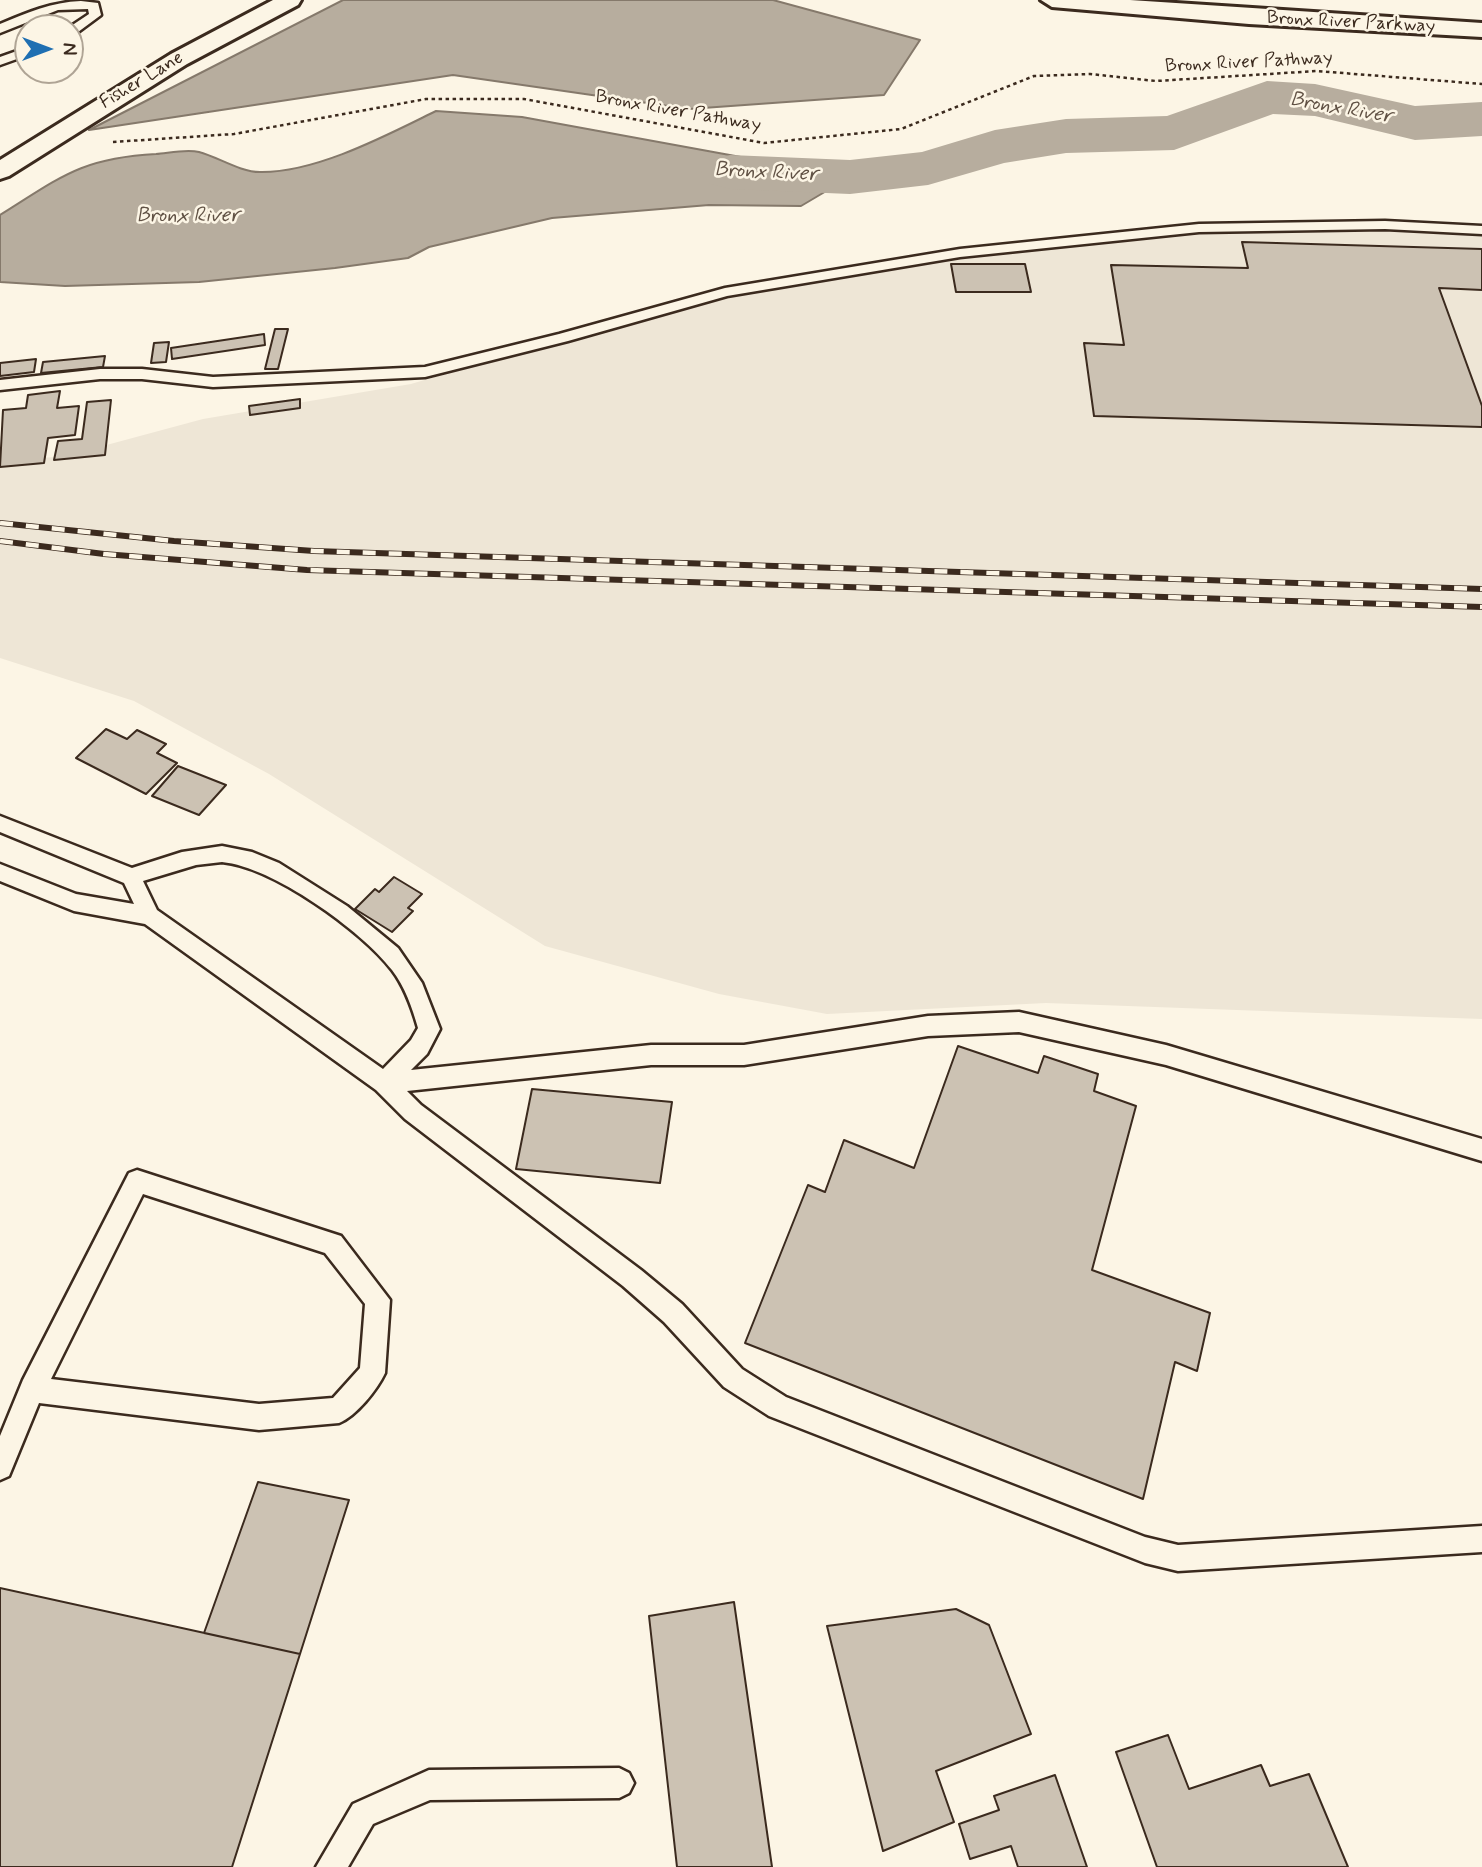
<!DOCTYPE html>
<html>
<head>
<meta charset="utf-8">
<style>
	body { margin:0 }
	#map { position:relative; width:1482px; height:1867px; overflow:hidden; background:#fcf5e5; font-family:Mynerve,sans-serif }
	canvas { display:block }
	.north { position:absolute; left:14px; top:14px; width:70px; height:70px; box-sizing:border-box; background:#fcf5e5; border:2px solid #afa495; border-radius:50%; rotate:90deg; font-size:19px; font-weight:700; line-height:28px; text-align:center; color:#3b2a1e }
	.north::after { content:''; display:block; margin:auto; width:24px; height:32px; background:#1f6fb2; clip-path:polygon(50% 0,100% 100%,50% 72%,0 100%) }
</style>
</head>
<body>
<div id="map">
<canvas width="1482" height="1867"></canvas>
<div class="north">N</div>
</div>
<script>
const context = document.querySelector('canvas').getContext('2d');
context.lineJoin = 'round';
function fill(path, color) { context.fillStyle = color; context.fill(path, 'evenodd'); }
function trace(path, color, width, dash) { context.strokeStyle = color; context.lineWidth = width; context.lineCap = dash ? 'butt' : 'round'; context.setLineDash(dash || []); context.stroke(path); }
function drawText(font, color, halo, rows, align = 'center') {
  context.font = font + ' Mynerve,sans-serif'; context.lineWidth = 5; context.setLineDash([]); context.textBaseline = 'middle'; context.strokeStyle = halo; context.fillStyle = color; for (const [text, x, y, turn = 0] of rows) {
    context.save(); context.translate(x, y); context.rotate((+turn || 0) * Math.PI / 180); context.textAlign = isNaN(turn) ? turn : align; if (halo) context.strokeText(text, 0, 0); context.fillText(text, 0, 0); context.restore();
  }
}
fill(new Path2D(`
	M1300,226l182,4v789l-436,-16 -219,11 -108,-20 -174,-48 -276,-172 -135,-73 -134,-43v-199l62,-2 141,-38 208,-35 298,-88 244,-38 172,-20z`), '#eee6d6');
const water = new Path2D(`
	M343,0h430l147,40 -36,55 -195,14 -236,-34 -364,55z
	M436,111l86,6 328,60 -49,29 -92,-1 -157,13 -123,29 -21,11 -73,10 -136,14 -134,4 -65,-4v-67c61,-38 81,-57 156,-61 13,-1 30,-5 43,-2 19,5 41,20 61,20 56,1 127,-37 176,-61z`);
fill(water, '#b7ad9e');
trace(water, '#85796b', 2);
fill(new Path2D(`
	M1267,81l48,3 100,22 67,-4v34l-67,4 -100,-24 -42,-2 -99,36 -108,3 -62,10 -76,22 -78,9 -120,-5 -20,-5 -9,-12 9,-12 20,-5 120,5 72,-8 73,-22 71,-11 101,-3z`), '#b7ad9e');
const building = new Path2D(`
	M1242,242l240,7v41l-43,-2 43,118v21l-388,-11 -10,-73 40,2 -13,-80 137,3z
	M951,264h74l6,28h-75z
	M275,329h13l-10,40h-13z
	M264,334l1,11 -93,14 -1,-11z
	M169,342l-3,20 -15,1 3,-20z
	M105,356l-2,11 -62,6 2,-11z
	M36,359l-2,13 -34,4v-13z
	M60,391l-3,17 22,-2 -4,29 -27,3 -4,25 -44,4 3,-57 23,-2 2,-13z
	M300,399v9l-50,7 -1,-9z
	M111,400l-6,55 -51,5 4,-19 24,-2 5,-37z
	M106,729l21,10 10,-9 29,14 -9,9 20,10 -31,31 -70,-36z
	M178,766l48,19 -27,30 -47,-19z
	M394,877l28,17 -14,14 5,3 -21,21 -37,-23 20,-20 4,3z
	M958,1046l80,27 6,-17 54,18 -4,17 42,15 -44,164 118,43 -13,58 -22,-9 -32,137 -398,-156 63,-158 17,7 19,-52 70,28z
	M532,1089l140,13 -12,81 -144,-14z
	M258,1482l91,18 -49,154 -96,-21z
	M0,1588l300,66 -68,213h-232z
	M734,1602l38,265h-95l-28,-251z
	M956,1609l33,16 42,109 -95,37 18,51 -71,29 -56,-225z
	M1168,1735l21,54 72,-24 9,21 39,-12 39,93h-191l-41,-115z
	M1055,1775l32,92h-69l-7,-21 -41,13 -11,-35 40,-14 -5,-14z`);
fill(building, '#ccc2b3');
trace(building, '#3b2a1e', 2);
const service = new Path2D(`
	M81,1l17,2 3,12 -27,20 -4,1 -2,-8 21,-14 -1,-5 -30,1 -58,23v-9c26,-11 52,-22 81,-23z
	M28,47v8l-28,10v-8z
	M1385,221l97,5v8l-97,-5 -186,3 -239,25 -233,39 -159,45 -143,36 -212,10 -71,-8h-42l-100,11v-10l100,-11h42l71,8 212,-10 134,-33 166,-46 235,-39 239,-25z
	M0,816l132,52 50,-16 40,-6 30,6 27,11 68,43 51,42 24,35 18,46 -13,25 -16,16 240,-25h93l184,-29 91,-4 147,33 316,94v22l-316,-96 -147,-33 -91,4 -184,29h-93l-244,26 14,14 220,165 41,34 60,65 44,28 359,140 33,8 304,-19v26l-304,19 -33,-8 -376,-147 -45,-29 -60,-65 -41,-36 -218,-167 -29,-29 -231,-166 -71,-13 -74,-30v-17l76,30 58,10 -10,-21 -124,-51zM222,862c51,5 139,68 170,108 13,17 20,37 26,58l-7,12 -28,29 -226,-159 -14,-29 53,-16z
	M137,1170l204,66 49,64 -5,73c-8,17 -29,43 -46,50l-80,7 -220,-27 -30,73 -9,4v-44l23,-56 106,-207zM143,1194l182,59 40,51 -5,64 -27,30 -74,6 -208,-25z
	M619,1768l10,5 5,10 -5,10 -10,5 -189,2 -57,24 -25,43h-32l37,-63 76,-34z`);
const tertiary = new Path2D(`
	M273,0h28l-3,5 -111,59 -178,112 -9,3v-19l171,-106z`);
const trunk = new Path2D(`
	M1041,0h89l352,23v14l-233,-13 -197,-17z`);
trace(service, '#3b2a1e', 5);
trace(tertiary, '#3b2a1e', 6);
trace(trunk, '#3b2a1e', 6);
trace(new Path2D(`
	M113,142l121,-8 192,-35h98l240,44 137,-14 133,-53 56,-2 66,7 161,-10 165,13`), '#3b2a1e', 2.5, [3.5, 3.5]);
fill(service, '#fcf5e5');
fill(tertiary, '#fcf5e5');
fill(trunk, '#fcf5e5');
const rail = new Path2D(`
	M0,523l174,18 140,10 1168,38
	M0,541l104,13 203,16 1175,37`);
trace(rail, '#3b2a1e', 6);
trace(rail, '#fcf5e5', 4.5, [13]);
drawText('19px', '#3b2a1e', '#fcf5e5', [
	["Bronx River Parkway",1351,23,3],
	["Bronx River Pathway",1249,63,-3],
	["Fisher Lane",142,81,-31],
	["Bronx River Pathway",678,112,10]
]);
drawText('italic 21px', '#605144', '#fcf5e5', [
	["Bronx River",1341,109,10],
	["Bronx River",766,173,3],
	["Bronx River",188,217]
]);
</script>
</body>
</html>
